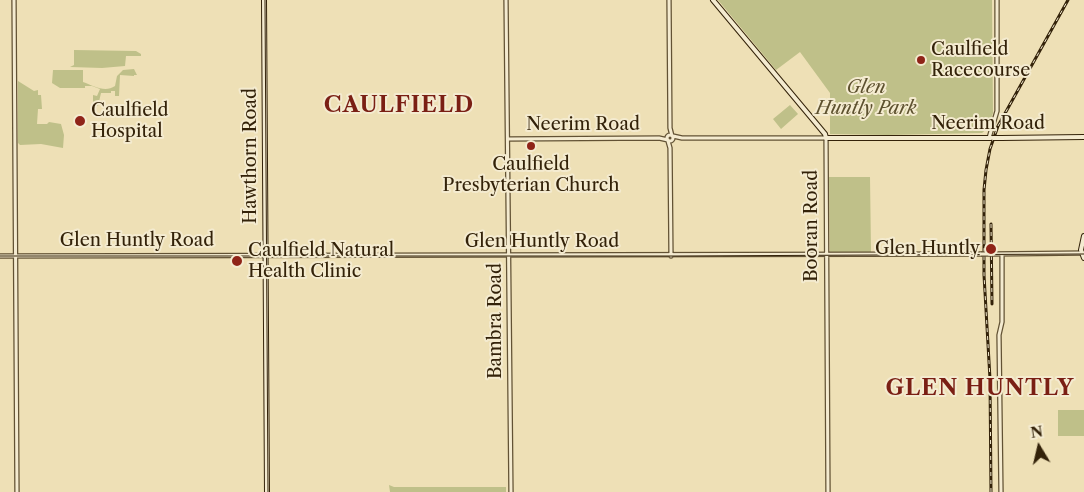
<!DOCTYPE html>
<html>
<head>
<meta charset="utf-8">
<style>
	body { margin:0 }
	#map { position:relative; width:1084px; height:492px; overflow:hidden; background:#eee0b6; font-family:"Libre Caslon Text",serif }
	canvas { display:block }
	.north { position:absolute; left:1014px; top:422px; width:50px; height:50px; -webkit-text-stroke:4px #f4ebd0; paint-order:stroke; rotate:351deg; font-size:14px; font-weight:700; line-height:20px; text-align:center; color:#332209 }
	.north::after { content:''; display:block; margin:auto; width:18px; height:22px; background:#332209; clip-path:polygon(50% 0,100% 100%,50% 72%,0 100%) }
</style>
</head>
<body>
<div id="map">
<canvas width="1084" height="492"></canvas>
<div class="north">N</div>
</div>
<script>
const context = document.querySelector('canvas').getContext('2d');
context.lineJoin = 'round';
function fill(path, color) { context.fillStyle = color; context.fill(path, 'evenodd'); }
function trace(path, color, width, dash) { context.strokeStyle = color; context.lineWidth = width; context.lineCap = dash ? 'butt' : 'round'; context.setLineDash(dash || []); context.stroke(path); }
function drawText(font, color, halo, rows, align = 'center') {
  context.font = font + ' "Libre Caslon Text",serif'; context.lineWidth = 4; context.setLineDash([]); context.textBaseline = 'middle'; context.strokeStyle = halo; context.fillStyle = color; for (const [text, x, y, turn = 0] of rows) {
    context.save(); context.translate(x, y); context.rotate((+turn || 0) * Math.PI / 180); context.textAlign = isNaN(turn) ? turn : align; if (halo) context.strokeText(text, 0, 0); context.fillText(text, 0, 0); context.restore();
  }
}
fill(new Path2D(`
	M718,0h274l1,113 -5,15 -6,5 -94,2 -58,-1v-41l-30,-41 -24,18z
	M74,50l62,1 5,3v2h-15l-1,10 -23,2 -32,-1 4,-2z
	M134,69l3,6h-3v1l-14,-1 -1,21h-4v-5h-4v2h-10l-3,13h-5v-11l4,1 3,-7 -8,-3h-7v2h-25l-8,-5 1,-13h30v12c11,4 22,11 32,4l2,-10 6,-6z
	M18,81l16,10 4,-1v5h3l1,14h-4l-1,15h10l2,-2 12,2 3,11 -1,13 -22,-4 -21,1 -2,-2z
	M790,105l8,9 -17,15 -8,-10z
	M829,177h41l1,75 -41,1z
	M1058,410h26v26h-26z
	M389,485l5,2h112v5h-116z`), '#bfc089');
const tertiary = new Path2D(`
	M14,0l3,492
	M506,0l5,492
	M669,0l1,128 2,8
	M667 138a3 3 0 1 1 6 0a3 3 0 1 1-6 0Z
	M673,136l9,2h144l2,354
	M989,138l8,-27v-111
	M508,139l151,-1 9,2
	M668,141l2,7 1,108
	M993,254l90,-1
	M0,256l981,-2
	M1001,492l-2,-157 3,-13v-68`);
const secondary = new Path2D(`
	M264,0l3,492
	M713,0l112,134 1,4h167
	M1001,138l83,-1
	M1084,236l-3,14 3,8`);
trace(tertiary, '#625234', 5.5);
trace(secondary, '#332209', 6);
trace(tertiary, '#f4ebd0', 3);
trace(secondary, '#f4ebd0', 4);
trace(new Path2D(`
	M265,0l3,492
	M0,256h677l407,-2`), '#332209', 1);
const rail = new Path2D(`
	M991,224l1,80
	M991,492l-1,-113 -6,-104v-85l2,-20 4,-21 8,-23 70,-126`);
trace(rail, '#332209', 3);
trace(rail, '#f4ebd0', 1, [4]);
const tertiaryBridge = new Path2D(`
	M981,254h12`);
const secondaryBridge = new Path2D(`
	M993,138h8`);
trace(tertiaryBridge, '#625234', 5.5, []);
trace(secondaryBridge, '#332209', 6, []);
trace(tertiaryBridge, '#f4ebd0', 3);
trace(secondaryBridge, '#f4ebd0', 4);
for (const [x, y, r, color] of [
	[921,60,5,"#8f2418"],
	[80,121,6,"#8f2418"],
	[531,146,5,"#8f2418"],
	[991,249,6,"#8f2418"],
	[237,261,6,"#8f2418"]
]) { const dot = new Path2D(); dot.arc(x, y, r, 0, 2 * Math.PI); context.fillStyle = color; context.fill(dot); trace(dot, '#f4ebd0', 2); }
drawText('18px', '#332209', '#f4ebd0', [
	["Caulfield",931,50],
	["Racecourse",931,71],
	["Caulfield",91,111],
	["Hospital",91,132],
	["Caulfield",531,165,"center"],
	["Presbyterian Church",531,186,"center"],
	["Glen Huntly",980,249,"right"],
	["Caulfield Natural",248,251],
	["Health Clinic",248,272]
], 'left');
drawText('italic 18px', '#5d512f', '#f4ebd0', [
	["Glen",866,88],
	["Huntly Park",866,109]
]);
drawText('18px', '#332209', '#f4ebd0', [
	["Neerim Road",988,124],
	["Neerim Road",583,125],
	["Hawthorn Road",251,156,-90],
	["Booran Road",812,226,-90],
	["Glen Huntly Road",137,241],
	["Glen Huntly Road",542,242],
	["Bambra Road",496,321,-90]
]);
context.letterSpacing = '1px';
drawText('bold 22px', '#7a1f14', '#f4ebd0', [
	["CAULFIELD",399,106],
	["GLEN HUNTLY",980,389]
]);
context.letterSpacing = '0px';
</script>
</body>
</html>
